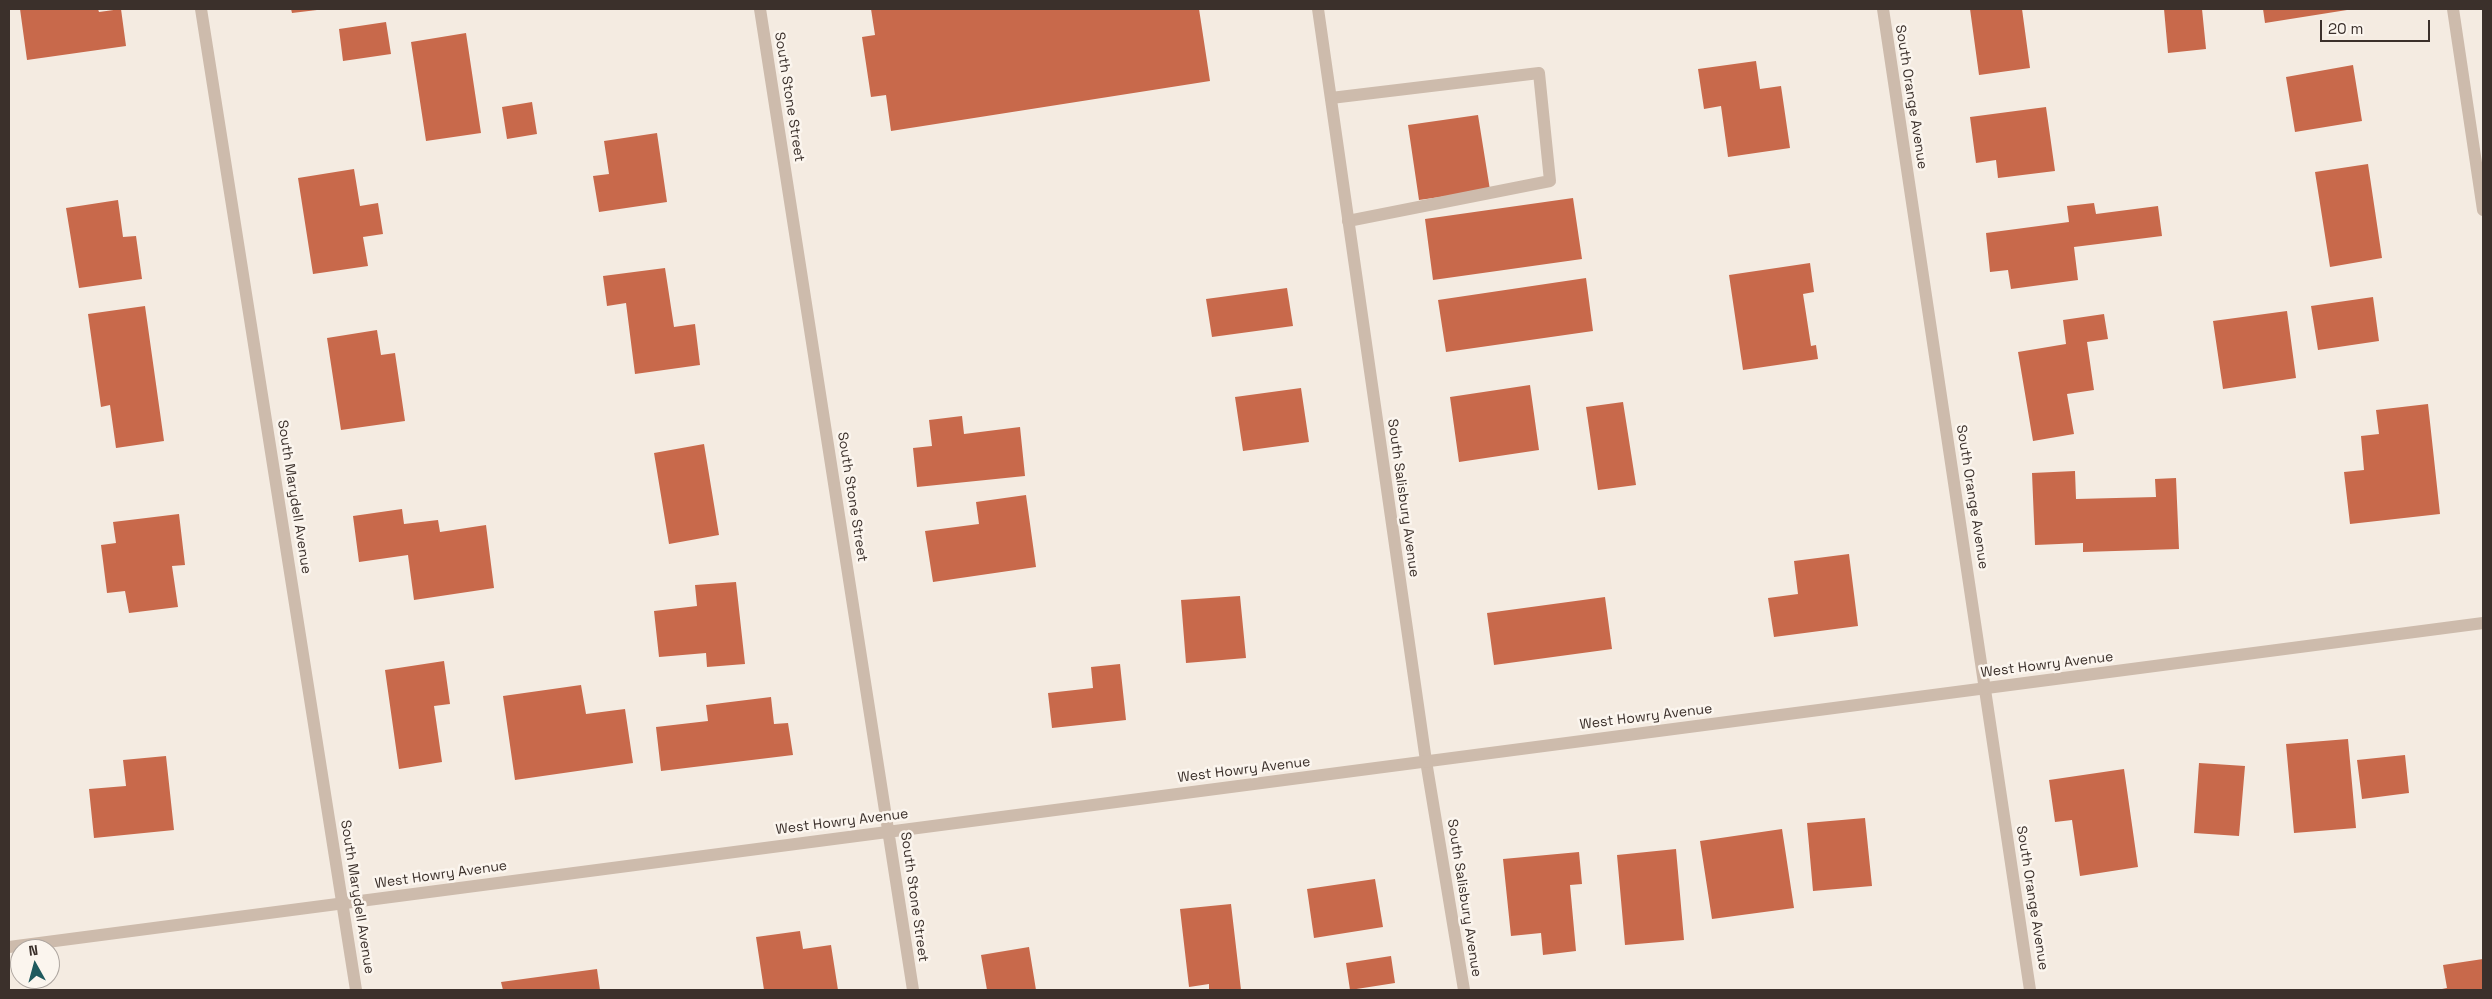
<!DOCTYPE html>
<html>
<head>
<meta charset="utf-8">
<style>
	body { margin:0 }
	#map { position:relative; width:2492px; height:999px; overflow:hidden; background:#f4ebe1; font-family:"Space Grotesk",sans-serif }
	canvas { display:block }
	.frame { position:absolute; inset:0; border:10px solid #3b302b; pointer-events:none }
	.north { position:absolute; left:10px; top:939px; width:50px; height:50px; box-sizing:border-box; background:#fbf5ee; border:1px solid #aea6a0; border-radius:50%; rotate:353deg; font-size:14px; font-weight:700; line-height:20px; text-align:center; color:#3b302b }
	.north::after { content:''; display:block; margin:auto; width:18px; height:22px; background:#1f5a5e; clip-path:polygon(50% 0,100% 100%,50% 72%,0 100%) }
	.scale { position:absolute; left:2320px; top:20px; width:110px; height:22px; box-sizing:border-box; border:2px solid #3b302b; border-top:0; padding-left:6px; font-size:15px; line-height:18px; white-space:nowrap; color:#3b302b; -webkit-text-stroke:4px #fbf5ee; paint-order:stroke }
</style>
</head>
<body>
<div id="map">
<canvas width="2492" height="999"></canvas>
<div class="frame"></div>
<div class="north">N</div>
<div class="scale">20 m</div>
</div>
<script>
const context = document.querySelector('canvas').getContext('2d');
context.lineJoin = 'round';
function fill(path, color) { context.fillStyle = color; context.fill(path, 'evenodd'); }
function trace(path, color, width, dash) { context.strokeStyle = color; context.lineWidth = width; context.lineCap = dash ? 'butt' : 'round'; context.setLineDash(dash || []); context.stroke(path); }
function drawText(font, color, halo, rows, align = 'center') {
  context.font = font + ' "Space Grotesk",sans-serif'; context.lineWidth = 5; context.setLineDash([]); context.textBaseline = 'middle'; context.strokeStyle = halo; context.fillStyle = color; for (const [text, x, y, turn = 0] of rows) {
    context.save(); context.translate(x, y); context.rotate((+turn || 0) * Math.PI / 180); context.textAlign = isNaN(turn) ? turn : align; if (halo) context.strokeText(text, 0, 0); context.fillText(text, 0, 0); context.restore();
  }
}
fill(new Path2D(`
	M20,9h78l1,3 22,-3 5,37 -99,14z
	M291,9h26v1l-25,3z
	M871,9h328l11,72 -319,50 -5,-36 -15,2 -9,-60 13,-2z
	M1970,9h52l8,59 -51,7z
	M2164,9h38l4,40 -38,4z
	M2263,9h84v1l-82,13z
	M386,22l5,32 -48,7 -4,-32z
	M466,33l15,100 -55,8 -15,-99z
	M1756,61l4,28 21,-3 9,62 -62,9 -7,-51 -17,3 -6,-40z
	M2353,65l9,56 -67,11 -9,-55z
	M532,102l5,32 -30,5 -5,-32z
	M2046,107l9,64 -57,7 -2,-18 -20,3 -6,-46z
	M1478,115l12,75 -71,10 -11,-75z
	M657,133l10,69 -68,10 -6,-36 16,-2 -5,-33z
	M2368,164l14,94 -52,9 -15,-95z
	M354,169l6,37 18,-3 5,31 -20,3 5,29 -55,8 -15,-96z
	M1573,198l9,61 -149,21 -8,-61z
	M118,200l5,37 13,-1 6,43 -63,9 -13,-80z
	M2094,203l2,11 62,-8 4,30 -88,11 4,33 -67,9 -3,-19 -18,2 -4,-39 83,-11 -2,-16z
	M1810,263l4,29 -11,2 8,52 5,-1 2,14 -75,11 -14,-95z
	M665,268l9,59 21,-3 5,41 -65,9 -9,-71 -19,3 -4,-30z
	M1586,278l7,53 -147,21 -8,-52z
	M1287,288l6,38 -81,11 -6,-38z
	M2373,297l6,44 -61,9 -7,-44z
	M145,306l19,135 -48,7 -6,-43 -9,2 -13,-93z
	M2287,311l9,67 -73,11 -10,-68z
	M2104,314l4,25 -21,3 7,48 -27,4 7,40 -41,7 -15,-89 48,-8 -3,-24z
	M377,330l4,25 14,-2 10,68 -64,9 -14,-92z
	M1530,385l9,65 -80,12 -9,-65z
	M1301,388l8,54 -66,9 -8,-54z
	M1623,402l13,83 -38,5 -12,-83z
	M2428,404l12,110 -90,10 -6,-52 20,-2 -3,-34 18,-2 -3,-24z
	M962,416l2,18 56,-7 5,49 -108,11 -4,-39 19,-2 -3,-26z
	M704,444l15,91 -50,9 -15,-91z
	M2075,471l1,28 80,-2 -1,-18 21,-1 3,71 -96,3v-9l-48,2 -3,-72z
	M1026,495l10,72 -103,15 -8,-51 54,-7 -3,-22z
	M402,509l2,15 34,-4 2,12 46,-7 8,63 -80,12 -6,-45 -49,7 -6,-46z
	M179,514l6,51 -13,1 6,41 -49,6 -4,-22 -18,2 -6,-48 15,-2 -3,-21z
	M1849,554l9,72 -84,11 -6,-39 30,-4 -4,-33z
	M736,582l9,82 -38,3 -1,-14 -47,4 -5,-46 43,-5 -2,-21z
	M1240,596l6,62 -60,5 -5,-63z
	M1605,597l7,52 -118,16 -7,-52z
	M444,661l6,43 -16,2 8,56 -43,7 -14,-99z
	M1120,664l6,56 -74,8 -4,-35 45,-5 -2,-21z
	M581,685l5,29 39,-5 8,54 -118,17 -12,-84z
	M771,697l3,27 14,-1 5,32 -132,16 -5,-44 52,-6 -2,-16z
	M2348,739l8,89 -62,5 -8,-89z
	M2405,755l4,38 -47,6 -5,-39z
	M166,756l8,74 -80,8 -5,-49 37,-3 -3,-26z
	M2199,763l46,3 -6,70 -45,-3z
	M2124,769l14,98 -58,9 -8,-56 -17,2 -6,-42z
	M1865,818l7,68 -59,5 -6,-68z
	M1782,829l12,79 -82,11 -12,-78z
	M1676,849l8,91 -59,5 -8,-90z
	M1579,852l3,32 -12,1 6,66 -33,4 -2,-22 -30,3 -8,-77z
	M1375,879l8,48 -69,11 -7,-49z
	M1231,904l10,86h-32v-6l-20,3 -9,-78z
	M800,931l3,18 28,-4 7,45h-74l-8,-53z
	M1029,947l7,43h-49l-6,-35z
	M1391,956l4,27 -45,7 -4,-27z
	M2483,959v31h-46l10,-2 -4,-23z
	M597,969l3,21h-97l-2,-8z`), '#c8694b');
trace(new Path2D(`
	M1331,98l208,-25 11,108 -202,40`), '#cdbbac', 12);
trace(new Path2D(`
	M201,9l155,981
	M1318,9l108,752 38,229
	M1883,9l147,981
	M2453,9l30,201`), '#cdbbac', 12);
trace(new Path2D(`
	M760,9l153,981
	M9,947l2474,-324`), '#cdbbac', 12);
drawText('14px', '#3b302b', '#fbf5ee', [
	["South Stone Street",789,97,81],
	["South Orange Avenue",1911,97,81],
	["South Marydell Avenue",294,497,81],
	["South Stone Street",852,497,81],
	["South Orange Avenue",1972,497,81],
	["South Salisbury Avenue",1403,498,82],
	["West Howry Avenue",2047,665,-7],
	["West Howry Avenue",1646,717,-7],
	["West Howry Avenue",1244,770,-7],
	["West Howry Avenue",842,822,-7],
	["West Howry Avenue",441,875,-8],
	["South Marydell Avenue",357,897,81],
	["South Stone Street",914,897,82],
	["South Salisbury Avenue",1464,898,81],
	["South Orange Avenue",2032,898,81]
]);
</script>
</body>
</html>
